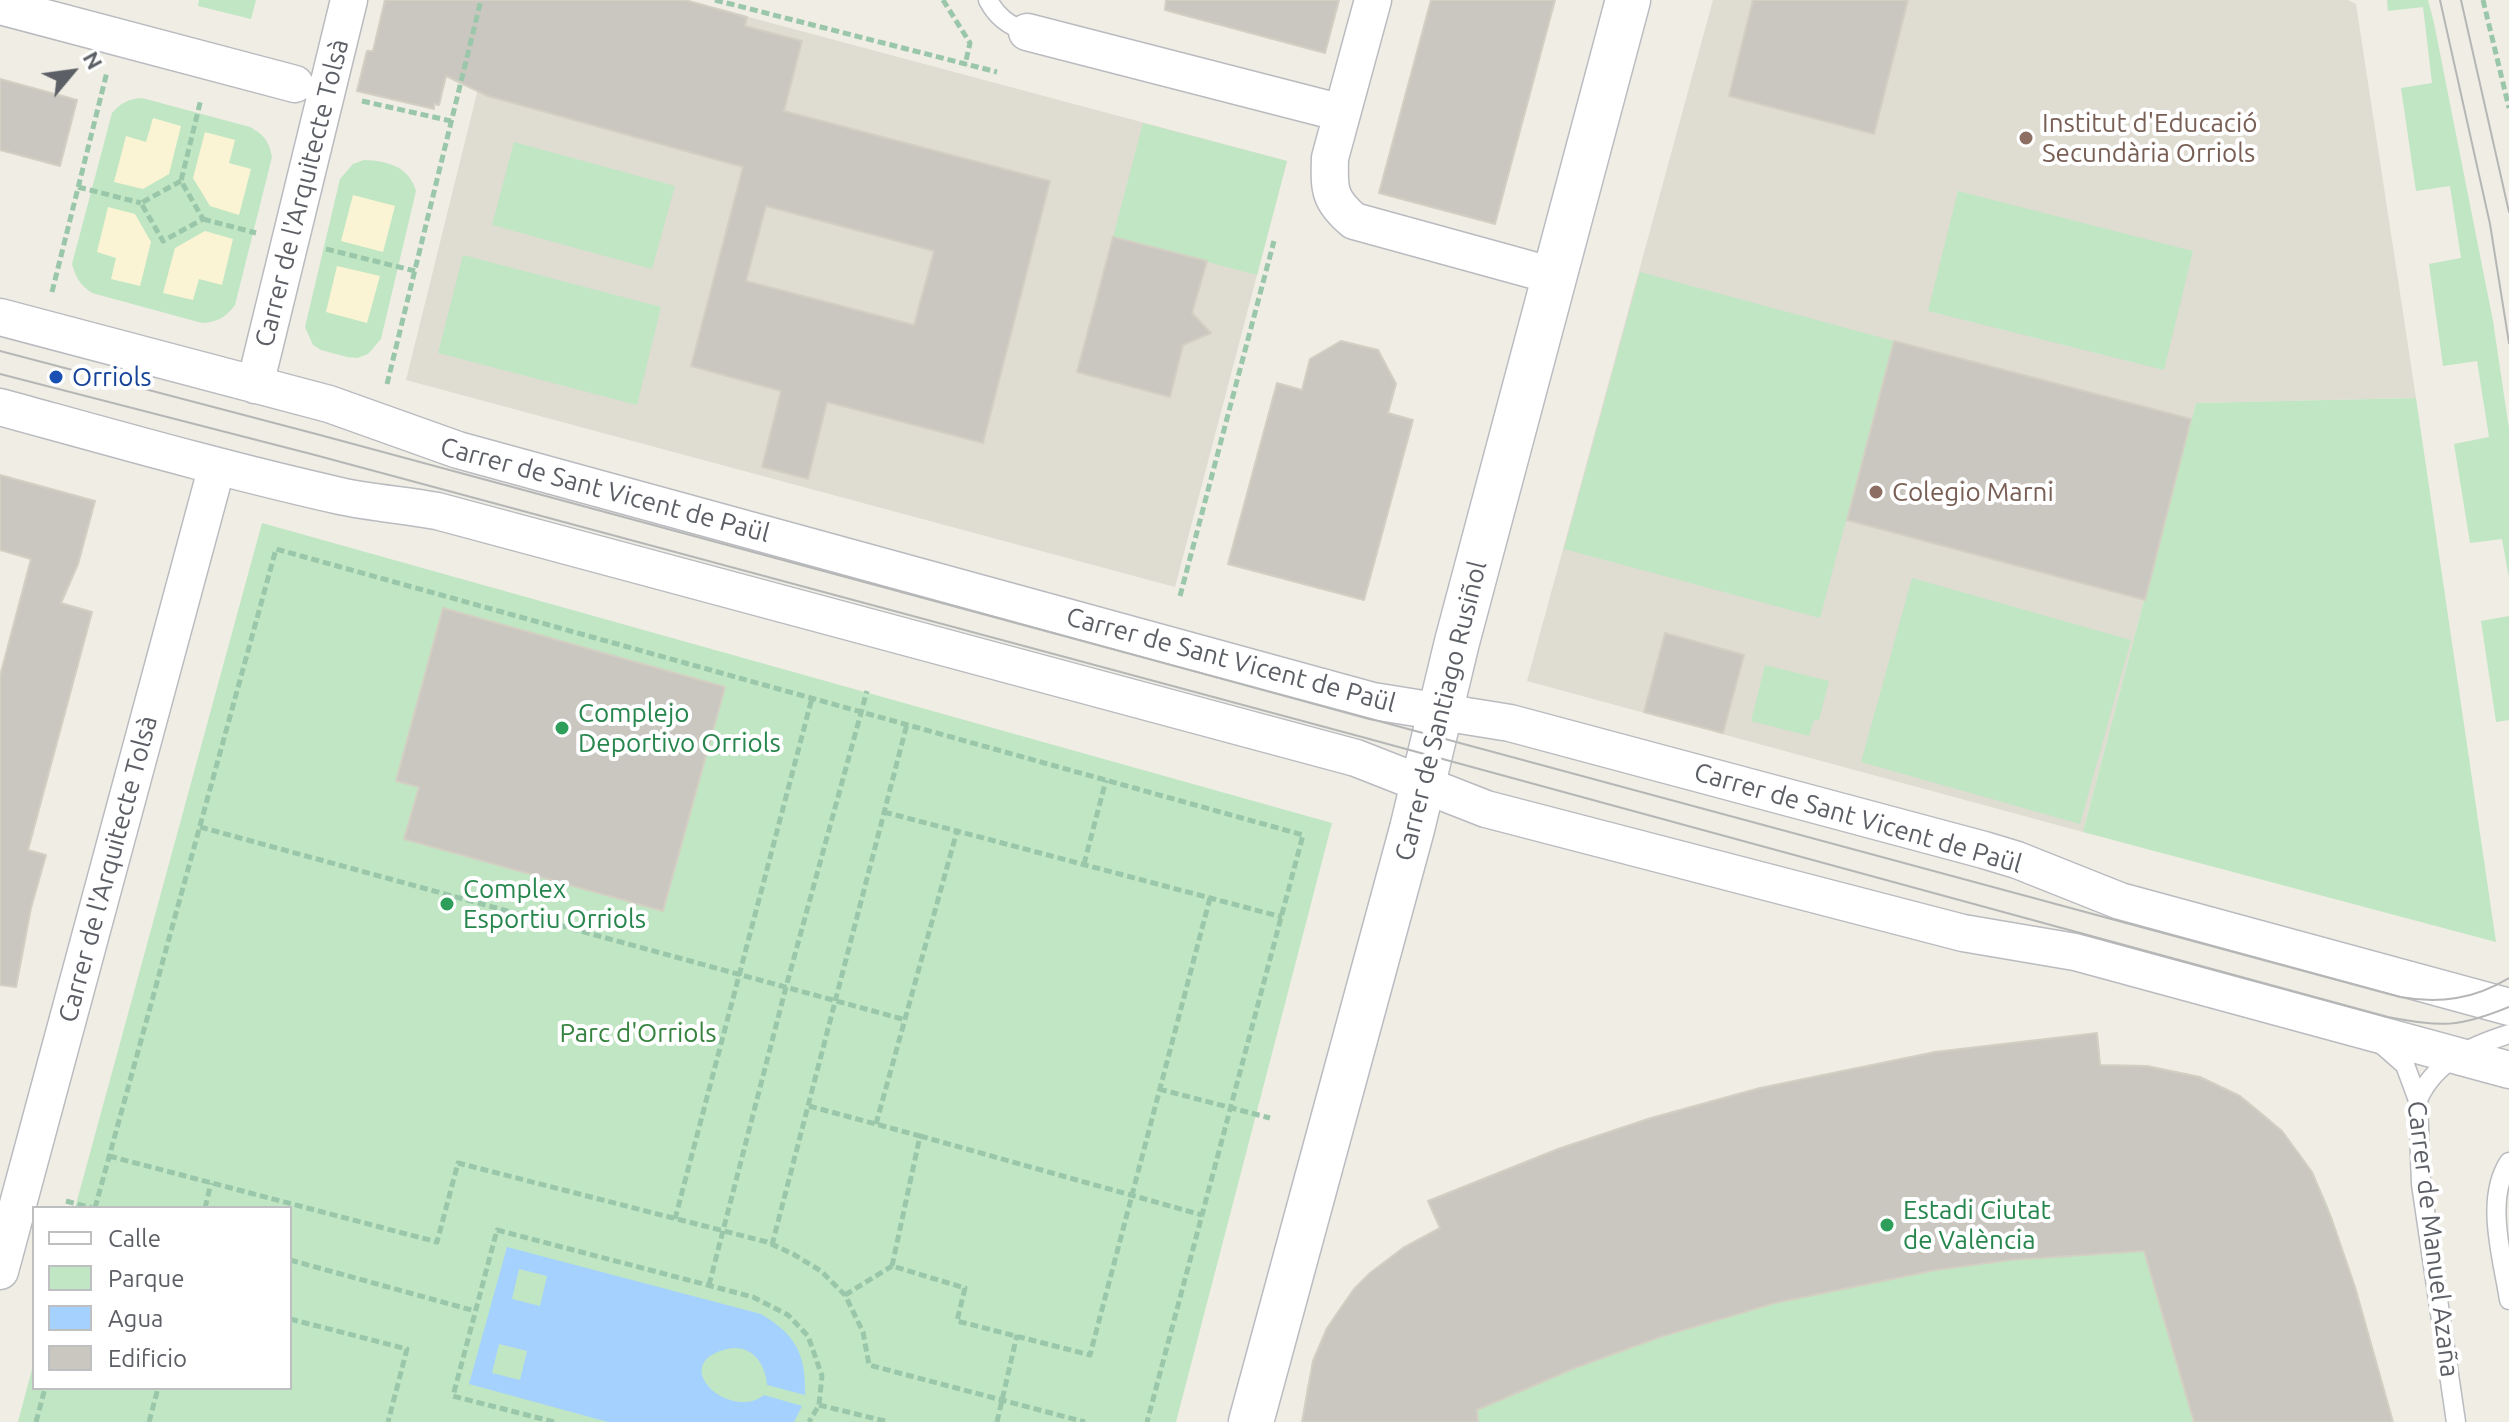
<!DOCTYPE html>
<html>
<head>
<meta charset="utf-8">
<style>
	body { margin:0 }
	#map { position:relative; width:2509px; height:1422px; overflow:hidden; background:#efede4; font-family:Ubuntu,sans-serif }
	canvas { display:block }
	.legend { position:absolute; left:32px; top:1206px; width:260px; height:184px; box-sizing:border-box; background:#fff; border:2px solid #bebfc1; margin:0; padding:10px 14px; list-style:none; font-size:24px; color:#5c5f65 }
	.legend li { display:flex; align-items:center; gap:16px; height:40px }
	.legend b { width:40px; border:2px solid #bebfc1 }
	.north { position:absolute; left:32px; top:32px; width:80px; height:80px; -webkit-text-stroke:6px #fff; paint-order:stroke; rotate:61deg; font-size:22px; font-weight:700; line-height:32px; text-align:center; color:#5c5f65 }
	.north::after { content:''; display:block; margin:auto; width:28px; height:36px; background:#5c5f65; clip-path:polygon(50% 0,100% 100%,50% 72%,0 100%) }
</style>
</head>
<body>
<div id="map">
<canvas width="2509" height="1422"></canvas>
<ul class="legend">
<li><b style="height:10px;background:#fff"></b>Calle</li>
<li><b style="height:22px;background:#c1e6c4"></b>Parque</li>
<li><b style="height:22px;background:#a5d1fe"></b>Agua</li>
<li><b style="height:22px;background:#cac7c1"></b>Edificio</li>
</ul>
<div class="north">N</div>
</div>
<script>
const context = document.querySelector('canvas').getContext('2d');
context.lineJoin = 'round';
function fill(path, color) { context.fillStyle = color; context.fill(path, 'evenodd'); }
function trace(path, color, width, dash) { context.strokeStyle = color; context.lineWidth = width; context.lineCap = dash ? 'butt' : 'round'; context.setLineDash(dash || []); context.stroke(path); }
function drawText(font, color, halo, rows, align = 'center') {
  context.font = font + ' Ubuntu,sans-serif'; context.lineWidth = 8; context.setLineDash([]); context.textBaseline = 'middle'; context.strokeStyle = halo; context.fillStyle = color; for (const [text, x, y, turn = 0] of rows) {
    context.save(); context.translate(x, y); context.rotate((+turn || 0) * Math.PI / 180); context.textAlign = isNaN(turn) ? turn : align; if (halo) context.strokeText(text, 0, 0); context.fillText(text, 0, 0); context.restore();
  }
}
fill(new Path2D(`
	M500,0h185l602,161 -112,426 -769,-207z
	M1713,0h635l8,4 60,394 -220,5 -113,429 -556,-151z`), '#dfdcd2');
fill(new Path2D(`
	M199,0h57l-5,19 -53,-13z
	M2387,0h41l6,23 59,298 16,108v149l-7,-39 -32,4 -16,-99 35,-7 -12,-76 -34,5 -14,-102 32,-6 -11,-72 -34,5 -15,-103 31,-5 -9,-76 -35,4z
	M142,98l108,29c14,8 19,14 22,30l-37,148c-9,12 -17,17 -33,18l-110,-30c-12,-8 -16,-15 -20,-29l40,-151c9,-10 16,-14 30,-15z
	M1143,123l144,38 -30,114 -144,-38z
	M514,142l161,44 -23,83 -160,-44z
	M364,160c23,1 45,6 52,31l-35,148 -13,15 -11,4 -10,-1 -26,-7 -8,-5 -8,-18 35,-148 13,-15z
	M1958,191l235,60 -29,119 -236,-59z
	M463,255l198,52 -24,98 -199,-52z
	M1640,272l254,69 -74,277 -256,-69z
	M2416,398l80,544 -413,-110 113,-429z
	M262,523l1070,300 -156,599h-1158l16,-60v26h256v-180h-215z
	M1912,578l219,62 -51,184 -219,-62z
	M2509,616v104l-13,2 -15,-101z
	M1765,665l64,16 -10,39h-5l-5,16 -58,-15z
	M2097,1033l4,34c89,-6 165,26 211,106 15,26 24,56 33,85 19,54 33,109 48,164h-1090c5,-90 54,-159 138,-192l-13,-29c73,-29 146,-59 222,-82 146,-45 295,-71 447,-86z`), '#c1e6c4');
fill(new Path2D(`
	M153,118l28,8 -12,48 -26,15 -29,-7 12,-46 20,6z
	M205,132l30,8 -6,23 22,6 -12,46 -29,-9 -17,-28z
	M353,195l42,11 -12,46 -42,-11z
	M108,207l27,7 16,28 -11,44 -29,-7 5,-21 -19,-6z
	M205,231l28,8 -11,46 -23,-6 -6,21 -30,-7 12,-45z
	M337,266l43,10 -13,47 -41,-11z`), '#faf4d4');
fill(new Path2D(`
	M507,1247l254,67c35,21 45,40 44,81l-38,-10c-1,-21 -16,-42 -40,-36 -61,15 3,73 37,46l38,11 -8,16h-186l-139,-38zM519,1269l28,7 -7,30 -28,-7zM499,1344l28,7 -7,29 -28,-7z`), '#a5d1fe');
const building = new Path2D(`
	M385,0h300l62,17 -2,9 57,15 -18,70 266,70 -67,262 -156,-41 -19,77 -46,-12 19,-76 -90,-25 52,-199 -255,-71 -42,-20 -7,29 -5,-1v5l-77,-18 10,-40h6zM766,206l168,45 -20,74 -168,-44z
	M1166,0h173l-14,53 -160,-43z
	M1431,0h124l-60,224 -116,-31z
	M1753,0h155l-34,134 -145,-38z
	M0,79l77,21 -17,66 -60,-16z
	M1113,237l94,24 -15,52 19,20 -28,12 -13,52 -93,-25z
	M1341,341l37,9 18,34 -8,29 25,7 -49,180 -136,-36 49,-181 25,7 8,-31z
	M1894,341l297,78 -46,181 -298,-80z
	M0,475l95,26 -17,63 -17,39 31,9 -64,238 18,5 -15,53 -15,79 -16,-2v-309l31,-117 -31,-9z
	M443,608l282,79 -62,224 -259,-72 15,-52 -23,-6z
	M1665,633l79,22 -21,78 -79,-21z
	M2097,1033l3,32 47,1 53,11 40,19 42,35 30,41 20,48 23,67 38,135h-199l-50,-171 -134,9 -74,10 -161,33 -115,34 -85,31 -98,42 1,12h-176l11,-61 14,-33 27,-39 16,-16 33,-25 37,-20 -12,-27 130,-52 93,-31 109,-30 175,-36z`);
fill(building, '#cac7c1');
trace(building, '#d3cfc3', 2);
const lane = new Path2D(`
	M988,0c9,17 20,25 39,32
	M2380,1043l25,22 13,35 3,84 35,238
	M2418,1100c16,-38 53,-54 91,-66
	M2509,1162c-25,38 -6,97 0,138`);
const street = new Path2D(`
	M1373,0l-43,158c-1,32 -1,42 24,63l200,55
	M0,6l295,78
	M1027,32l315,81
	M0,317l329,87 129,46 915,251 137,22 474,127 33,10 103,41 389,106
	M255,385l94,-385
	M0,407c113,31 225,63 340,89 32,7 65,9 97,15l919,247 130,51 477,124 112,19 434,118
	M0,1271l217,-805`);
const secondary = new Path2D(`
	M1251,1422l161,-593 45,-187 171,-642`);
trace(lane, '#b9bbc0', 21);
trace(street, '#b9bbc0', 39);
trace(secondary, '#babcc2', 47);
trace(new Path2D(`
	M715,0l282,72
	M943,0l27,43 -5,22
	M2483,0l26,108
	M362,101l89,20
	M181,181l-40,22 22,38 40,-22 -22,-38 20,-82
	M78,187l63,16
	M203,219l53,14
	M326,249l89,22
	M52,292l55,-220
	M387,384l94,-384
	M1180,596l94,-355
	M884,812l73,19
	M200,827l706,193
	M1084,864l22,-84
	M1159,1089l111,29
	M809,1106l111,30 -28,130 73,22 -8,33 133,34 120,-457
	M876,1124l81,-293 325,86
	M920,1136l282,79
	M109,1156l328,86 21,-79 309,79 26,12 28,17 24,24 18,37 6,33 216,57
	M66,1201l26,7
	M95,1208l181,-659 1027,286 -156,587
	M205,1208l6,-25
	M675,1219l137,-521
	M772,1245l135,-521
	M290,1260l185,51
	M709,1285l77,-298 81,-296
	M845,1295l47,-29
	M290,1319l117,30 -19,73
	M819,1405l70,17
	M36,1422l9,-34
	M149,1422l9,-34
	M554,1422l-101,-26 44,-166 256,67 35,18 20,21 14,40 -3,29 -10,17
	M997,1422l20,-87`), '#9ac7aa', 5, [8, 4]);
trace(lane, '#fff', 18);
trace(street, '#fff', 36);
trace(secondary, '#fff', 44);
trace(new Path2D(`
	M2440,0l50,224 19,119
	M2461,0l48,212
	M0,351l320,84 2080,562c40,7 74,2 109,-19
	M0,374l315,81 1047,282 1026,280c54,10 70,11 121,-10`), '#b5b6b6', 2);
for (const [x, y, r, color] of [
	[2026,138,8,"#8d6e63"],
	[56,377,8,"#1a4fb4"],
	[1876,492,8,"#8d6e63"],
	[562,728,8,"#2e9e5b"],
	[447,904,8,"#2e9e5b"],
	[1887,1225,8,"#2e9e5b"]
]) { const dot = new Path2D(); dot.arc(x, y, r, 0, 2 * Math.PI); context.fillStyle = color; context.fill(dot); trace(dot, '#fff', 3); }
drawText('26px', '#785e54', '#fff', [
	["Institut d'Educació",2042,123],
	["Secundària Orriols",2042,153],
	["Colegio Marni",1892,492]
], 'left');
drawText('26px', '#5c5f65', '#fff', [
	["Carrer de l'Arquitecte Tolsà",302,193,-76],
	["Carrer de Sant Vicent de Paül",605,490,15],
	["Carrer de Sant Vicent de Paül",1231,660,15],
	["Carrer de Santiago Rusiñol",1441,711,-76],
	["Carrer de Sant Vicent de Paül",1858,818,16],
	["Carrer de l'Arquitecte Tolsà",108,869,-75],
	["Carrer de Manuel Azaña",2433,1239,83]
]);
drawText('26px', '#164399', '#fff', [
	["Orriols",72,377]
], 'left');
drawText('26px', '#27864d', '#fff', [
	["Complejo",578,713],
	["Deportivo Orriols",578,743],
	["Complex",463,889],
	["Esportiu Orriols",463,919],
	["Estadi Ciutat",1903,1210],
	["de València",1903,1240]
], 'left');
drawText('26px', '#35833f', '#fff', [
	["Parc d'Orriols",638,1033]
]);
</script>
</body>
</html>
